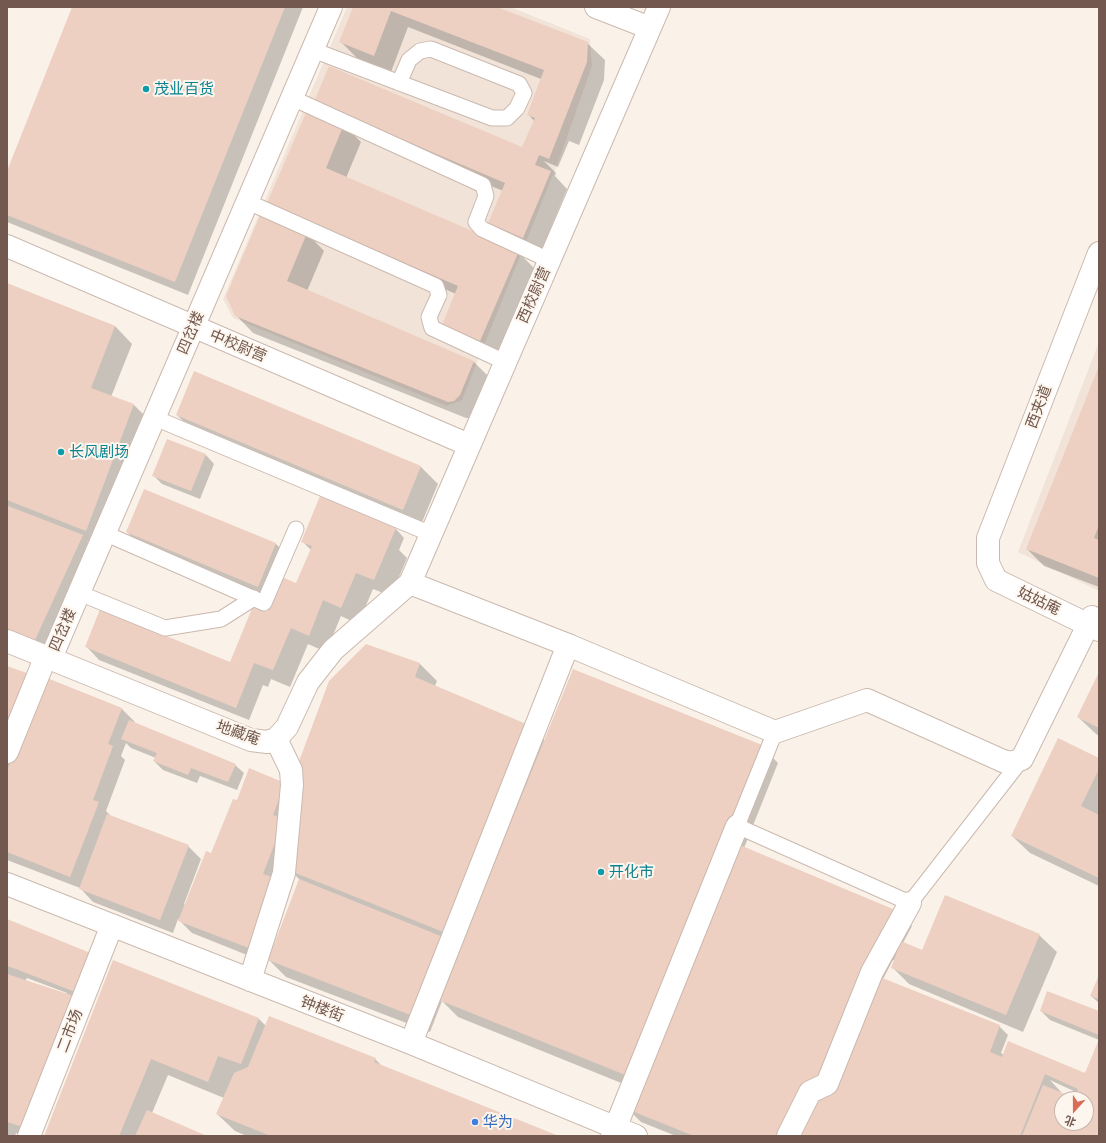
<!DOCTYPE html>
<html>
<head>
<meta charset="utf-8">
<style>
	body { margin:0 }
	#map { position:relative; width:1106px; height:1143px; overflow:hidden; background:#faf2e8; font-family:Mulish,"Noto Sans SC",sans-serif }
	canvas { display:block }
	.frame { position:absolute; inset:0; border:8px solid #72584e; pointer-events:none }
	.north { position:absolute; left:1054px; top:1091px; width:40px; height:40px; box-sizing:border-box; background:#fdf6ee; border:1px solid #c5b7ae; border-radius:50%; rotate:201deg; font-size:11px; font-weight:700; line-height:16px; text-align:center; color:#72584e }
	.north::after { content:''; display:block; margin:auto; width:14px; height:18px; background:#d86c59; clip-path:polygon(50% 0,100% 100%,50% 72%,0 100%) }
</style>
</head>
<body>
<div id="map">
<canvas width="1106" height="1143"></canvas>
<div class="frame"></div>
<div class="north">北</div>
</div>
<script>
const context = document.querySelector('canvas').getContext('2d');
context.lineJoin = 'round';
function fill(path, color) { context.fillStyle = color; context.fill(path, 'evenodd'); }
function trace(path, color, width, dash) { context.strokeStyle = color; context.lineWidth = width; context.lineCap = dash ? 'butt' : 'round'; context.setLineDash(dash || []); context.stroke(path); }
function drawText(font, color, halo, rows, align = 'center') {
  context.font = font + ' Mulish,"Noto Sans SC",sans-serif'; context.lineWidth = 4; context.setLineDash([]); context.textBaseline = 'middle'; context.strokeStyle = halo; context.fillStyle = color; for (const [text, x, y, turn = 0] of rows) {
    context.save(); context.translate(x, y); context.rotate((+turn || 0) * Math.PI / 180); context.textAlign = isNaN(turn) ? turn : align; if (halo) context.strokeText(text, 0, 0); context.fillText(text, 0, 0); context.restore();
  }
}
fill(new Path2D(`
	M347,7h163l80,32 2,27 -33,94 -97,240 -15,6 -214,-88 -10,-19z
	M1099,342v249l-81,-39z`), '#f1e3d7');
fill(new Path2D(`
	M74,7h229l-115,288 -181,-73v-49z
	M354,7h140l93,36 18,17 -1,20 -25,65 -10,-4 -11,26 -14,-6 12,12 -1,3 12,13 -27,65 -33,-14 -18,-17 14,-32 -160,-67 18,18 -15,36 172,74 17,17 -38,89 -54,-34 13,-30 -170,-74 22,-110 219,40 7,-29 -6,-7 13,-35 -133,-52 -17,45 -33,-13 -17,-17z
	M307,233l17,18 -17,40 167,71 17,17 -20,39h-5l-213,-85 -17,-18z
	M7,284l108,42 17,18 -21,53 23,8 17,17 -48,125 -16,-6 13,12 -48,104 -45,-18z
	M1099,368v219l-55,-21 -17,-17z
	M195,372l226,95 17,17 -18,43 -226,-95 -17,-17z
	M206,455l8,9 -14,35 -38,-15 -9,-9z
	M144,490l132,54 13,13 -18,42 -131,-54 -13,-13z
	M396,529l8,9 -5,12 8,8 -16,38 -18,-7 -15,35 -17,-8 -15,36 -18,-8 -18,43 -19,-8 -3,8 -5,-2 -14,35 -150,-60 -13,-14 144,17 38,-50 29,-29 14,-34 -9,-9z
	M366,645l54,19 17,17 -2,5 95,41 15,14 216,5 17,17 -34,85 155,65 13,13 -9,17 20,8 116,-16 18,17 -34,80 -114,-48 -17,-17 3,-6 -2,-1 -10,19 116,47 9,9 -7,18 3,2 81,19 14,-32v94h-423l-35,-14 -13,-13 8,-20 -178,-72 -16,-16 -12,31 -144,-55 -17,-17 31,-80 -11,-11 -27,92 -70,-28 -14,-14 -5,14 -80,-31 -13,-14 -73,-28v-193l19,7 13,13 3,-9 80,31 13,13 -1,1 101,42 9,8 -7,17 -37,-14 -3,7 -34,-13 -9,-9 2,-3 -25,-10 -5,-5 -5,13 4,4 -19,51 6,6 76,29 13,13 -17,45 2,1 26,-50 29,-52 53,-10zM1050,1080l28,13 -2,6h10v24h-24v-24h13l-14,-6v-1z
	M1099,674v62l-3,-2 -18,-17z
	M1099,759v127l-69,-33 -18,-17z
	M7,920l85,35 -2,56 -49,125h-15l-10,-3 -1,3h-8zM27,978l40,15v2l-42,-14z
	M113,961l146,58 7,7 109,33 8,8 174,69h-310l-12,-5 -18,-17 7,-16 -56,-23 -16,38 52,23h-158z
	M1099,977v26l-8,-7z
	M1041,1011l58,2v27l-49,-20z`), '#0003');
fill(new Path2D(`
	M72,7h213l-110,275 -168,-67v-44z
	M353,7h144l91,35 -1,20 -38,97 -10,-4 -4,10 16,6 -28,67 -35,-15 17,-40 -191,-81 15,-36 193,81 13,-29 -8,-3 17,-45 -153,-59 -17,45 -35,-14z
	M308,108l36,16 -18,44 193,83 -39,90 -38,-16 16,-39 -191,-83z
	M261,213l46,20 -20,48 187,80 -14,34 -6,6 -6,1 -213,-86 -9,-20z
	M7,283l108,43 -24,62 43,16 -48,127 -79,-31z
	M1099,366v159l-5,13 5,2v38l-73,-29z
	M194,371l227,95 -18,44 -227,-95z
	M167,439l39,15 -15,37 -39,-15z
	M144,489l132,54 -18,44 -132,-55z
	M320,496l76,32 -22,52 -18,-7 -15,35 -18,-8 -14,36 -18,-8 -18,42 -19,-7 -18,45 -151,-61 15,-38 130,53 23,-56 14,6 15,-35 14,6 16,-37 -11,-4z
	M8,506l75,29 -48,105 -28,-10z
	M366,644l54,19 -5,14 116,49 -85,207 -158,-63 7,-98 34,-91z
	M7,666l20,7 -20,51z
	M573,669l189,76 -134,331 -189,-76z
	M1099,672v56l-22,-11z
	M42,676l80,32 -14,36 5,2 -20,54 6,2 -29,75 -63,-25v-81z
	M129,720l107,44 -8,18 -37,-14 -3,7 -35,-14 4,-8 -36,-14z
	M1058,738l41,20v11l-18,37 18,9v63l-88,-42z
	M249,768l36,15 -12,32 11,4 -21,55 12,4 -26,70 -71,-27 28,-70 5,2 22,-54 4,1z
	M107,814l82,31 -29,75 -81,-31z
	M735,843l165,69 -76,166 -44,58h-86l-67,-27z
	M299,879l144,58 -30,79 -145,-56z
	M945,895l95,39 -34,81 -115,-47 10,-27 21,9z
	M7,919l86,35 -15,39 -70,-27 -1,3z
	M113,960l146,58 -18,46 -23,-8 -10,26 -57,-23 -32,77h-75z
	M7,974l70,23 -51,131 -19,-6z
	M875,975l125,50 -10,27 12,5 6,-16 77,32 14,-34v97h-77l21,-51 32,13 3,-9 -33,-15 -25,62h-225zM1062,1099h24v24h-24z
	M1099,975v24l-9,-3z
	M1047,991l52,20v24l-59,-24z
	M269,1016l107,42 -2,4 185,74h-288l-55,-22 18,-41 14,-6z
	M147,1110l60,26h-72z`), '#edd0c2');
const service = new Path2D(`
	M313,50l179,68h15l10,-10 7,-15 -5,-9 -88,-35 -11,2 -11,9 -10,23
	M292,98l191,87 3,11 -10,26 6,7 67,31
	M248,202l188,84 3,9 -10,22 3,11 73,34
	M155,418l276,116
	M104,533l160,70 32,-74
	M79,593l86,35 56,-9 33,-21
	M775,732l-38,94 173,77 112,-144`);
const pedestrian = new Path2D(`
	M7,752l39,-96
	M7,884l404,159 225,93
	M250,980l34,-107 8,-88 -1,-15 -15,-31
	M411,1043l157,-398
	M29,1136l83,-211
	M612,1136l125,-310
	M788,1136l22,-44 17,-8 45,-112 38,-69`);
const minor = new Path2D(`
	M596,7l54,21
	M7,246l462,199
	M1099,253l-111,285v25l8,17 103,50
	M410,583l158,62 207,87 92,-32 136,61 8,2 11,-4 70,-142
	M7,641l244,99 16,2 9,-3 11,-12 21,-45 25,-32 77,-67 249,-576
	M51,658l280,-651`);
trace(service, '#cbb9af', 17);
trace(pedestrian, '#cbb9af', 24);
trace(minor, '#cbb9af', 24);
trace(service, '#fff', 15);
trace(pedestrian, '#fff', 22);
trace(minor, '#fff', 22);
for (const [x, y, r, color] of [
	[146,89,4,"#0f9aa8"],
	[61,452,4,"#0f9aa8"],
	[601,872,4,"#0f9aa8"],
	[475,1122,4,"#3f7fe0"]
]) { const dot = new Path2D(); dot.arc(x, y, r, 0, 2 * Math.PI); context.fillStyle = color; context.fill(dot); trace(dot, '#fdf6ee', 1.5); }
drawText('15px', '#0d838f', '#fdf6ee', [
	["茂业百货",154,89],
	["长风剧场",69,452],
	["开化市",609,872]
], 'left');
drawText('15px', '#72584e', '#fdf6ee', [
	["西校尉营",534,295,-66],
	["四岔楼",191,333,-67],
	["中校尉营",238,346,23],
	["西夹道",1039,407,-69],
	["姑姑庵",1039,601,26],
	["四岔楼",63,630,-67],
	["地藏庵",238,733,19],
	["钟楼街",322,1009,21],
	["二市场",70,1031,-69]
]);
drawText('15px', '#366cbe', '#fdf6ee', [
	["华为",483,1122]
], 'left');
</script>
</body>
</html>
